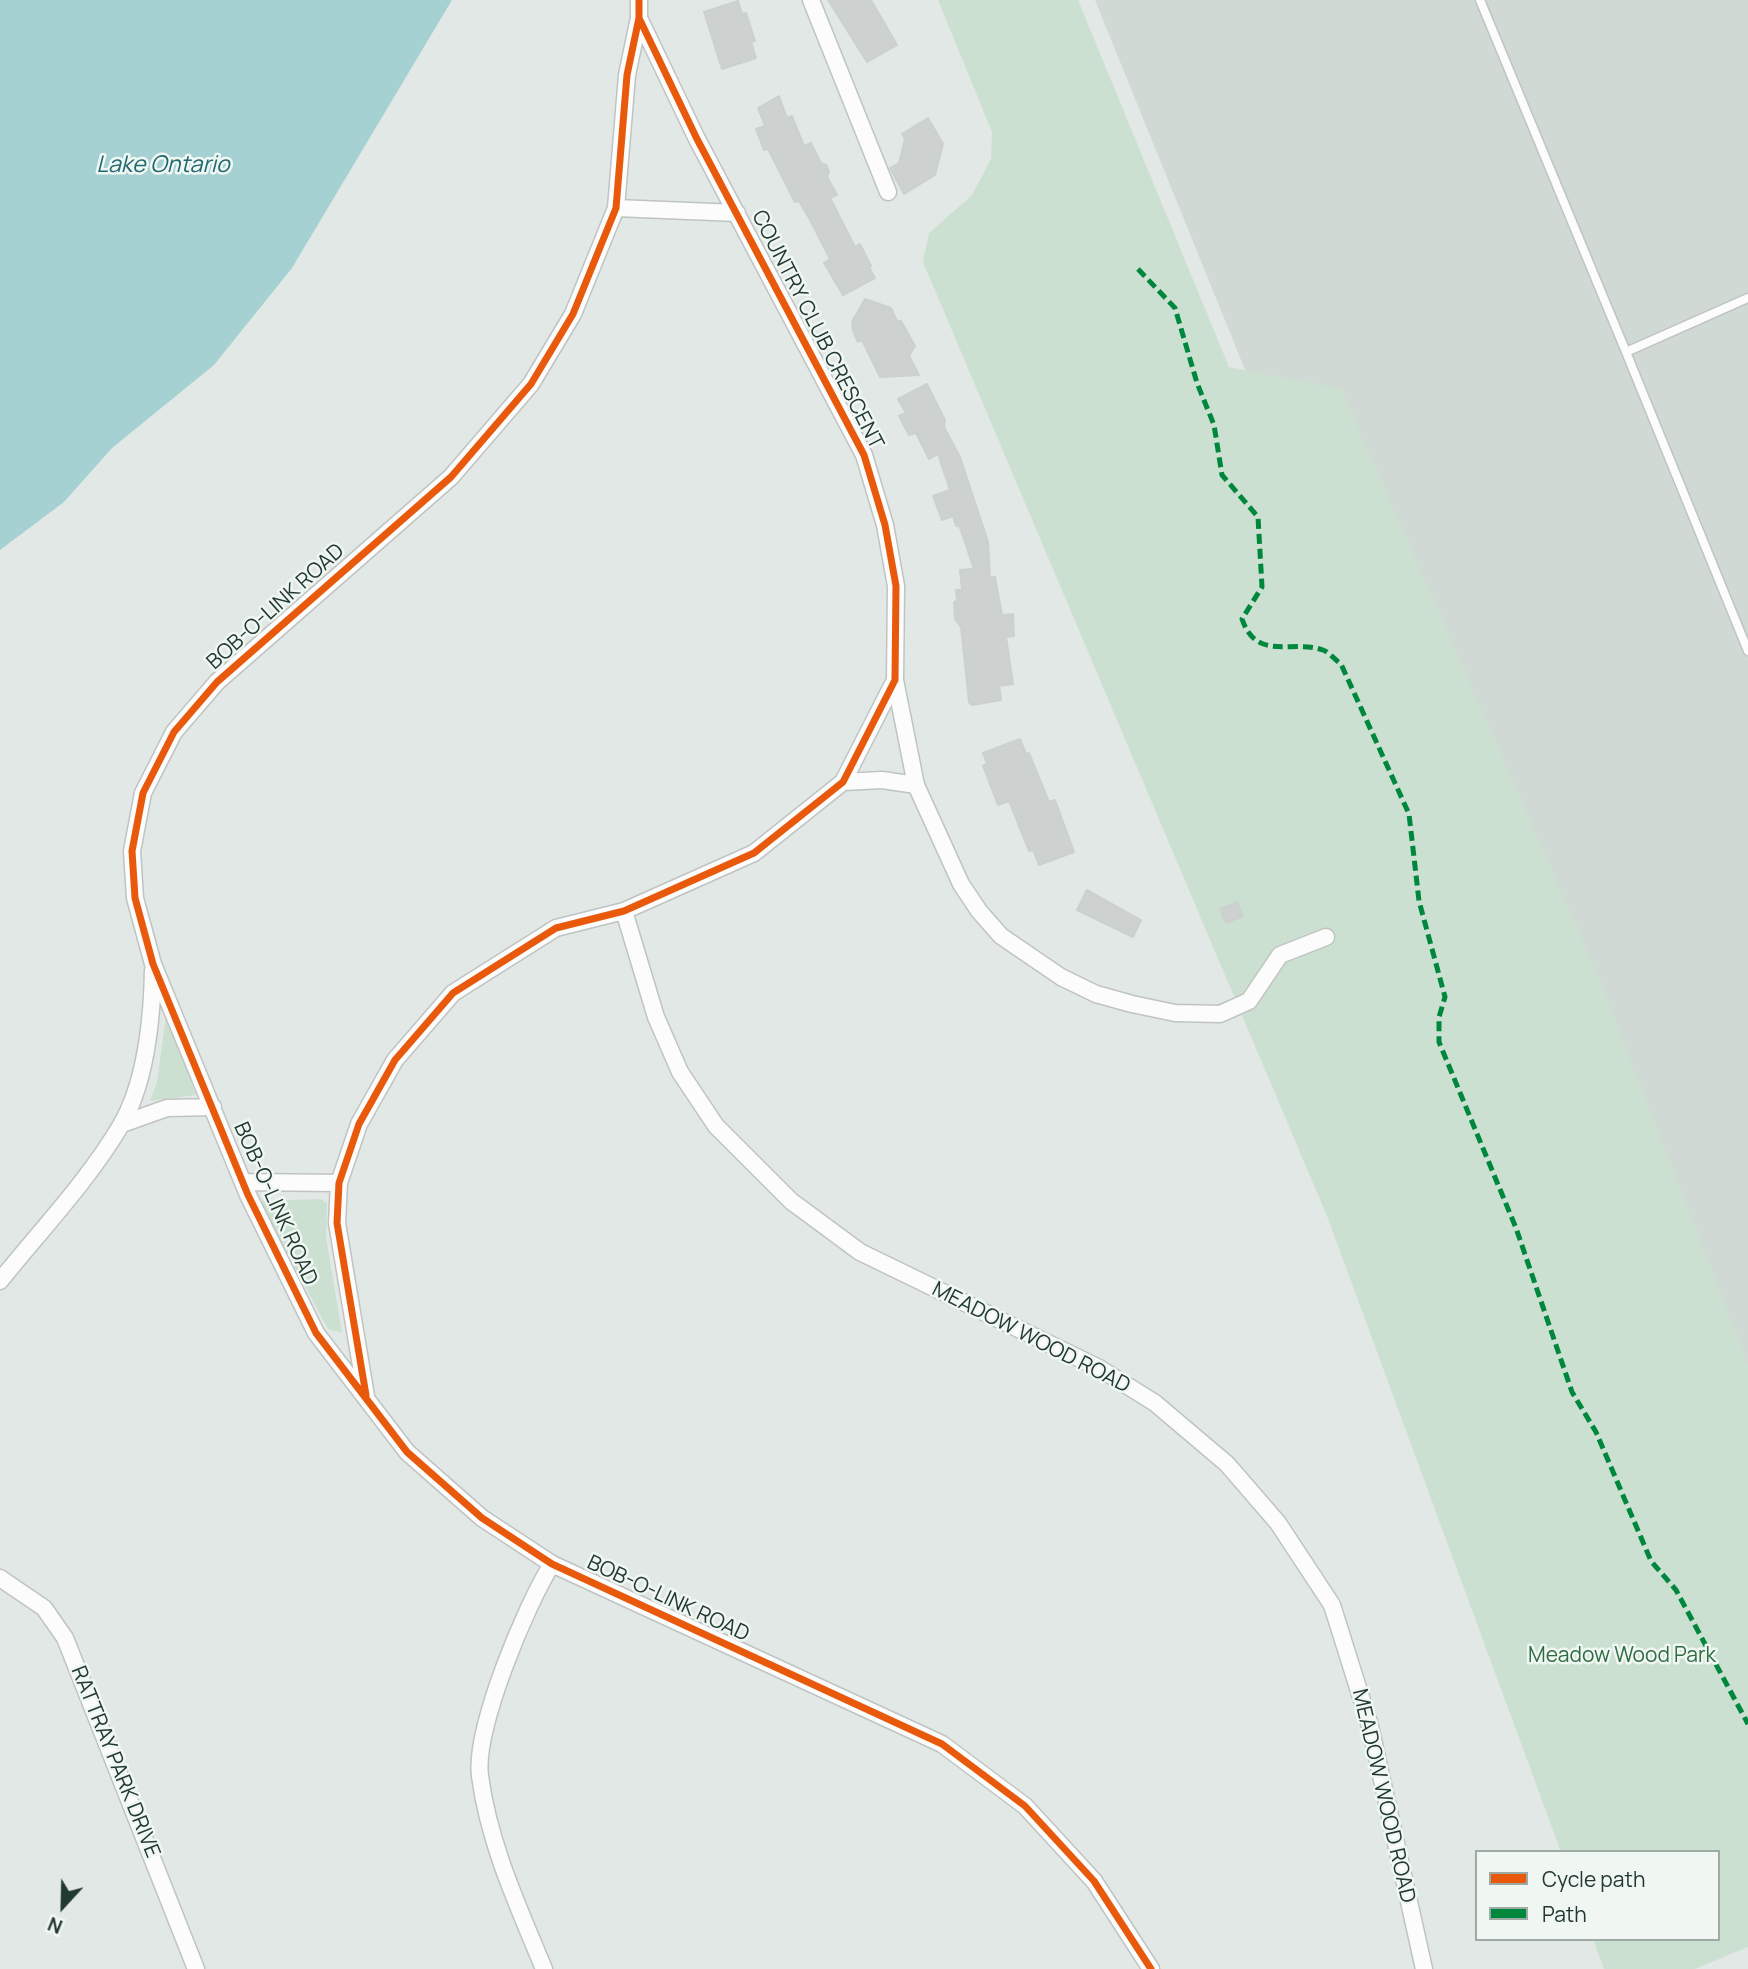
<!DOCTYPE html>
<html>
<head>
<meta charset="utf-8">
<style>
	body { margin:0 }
	#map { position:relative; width:1748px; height:1969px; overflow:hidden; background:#e2e8e5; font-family:Manrope,sans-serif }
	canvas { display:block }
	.legend { position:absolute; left:1475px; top:1850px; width:245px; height:91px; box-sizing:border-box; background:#f0f7f3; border:2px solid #9eaba5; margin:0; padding:9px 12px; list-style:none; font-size:21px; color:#223931 }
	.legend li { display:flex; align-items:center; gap:14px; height:35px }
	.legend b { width:35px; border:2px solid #9eaba5 }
	.north { position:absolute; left:28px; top:1871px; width:70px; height:70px; -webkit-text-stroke:5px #f0f7f3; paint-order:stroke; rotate:202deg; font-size:19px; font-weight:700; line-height:28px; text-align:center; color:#223931 }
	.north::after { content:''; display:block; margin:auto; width:24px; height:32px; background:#223931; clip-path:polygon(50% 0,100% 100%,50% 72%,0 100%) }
</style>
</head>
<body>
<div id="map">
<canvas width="1748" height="1969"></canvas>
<ul class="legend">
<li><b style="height:9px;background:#e8590c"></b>Cycle path</li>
<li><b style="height:9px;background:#00873e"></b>Path</li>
</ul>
<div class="north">N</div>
</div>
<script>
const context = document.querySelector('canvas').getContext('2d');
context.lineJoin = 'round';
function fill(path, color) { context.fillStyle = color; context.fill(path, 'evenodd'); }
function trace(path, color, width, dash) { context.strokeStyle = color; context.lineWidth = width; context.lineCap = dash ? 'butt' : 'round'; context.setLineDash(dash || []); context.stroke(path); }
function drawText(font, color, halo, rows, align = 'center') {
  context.font = font + ' Manrope,sans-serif'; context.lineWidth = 5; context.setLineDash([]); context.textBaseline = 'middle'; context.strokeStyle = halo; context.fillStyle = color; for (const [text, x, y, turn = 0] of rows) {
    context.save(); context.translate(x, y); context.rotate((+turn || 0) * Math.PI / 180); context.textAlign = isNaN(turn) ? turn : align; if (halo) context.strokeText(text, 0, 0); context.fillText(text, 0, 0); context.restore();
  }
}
fill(new Path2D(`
	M1095,0h653v1596l-104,-243z`), '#d0d9d4');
fill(new Path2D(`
	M938,0h140l151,367 112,22 255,582 152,393v583l-53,22h-91l-11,-30h125v-87h-157l-234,-636 -404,-954 6,-29 43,-38 19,-36 1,-27z
	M166,1016l30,79 -46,6 7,-19z
	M321,1199l6,4 -1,35 16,95 -14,-4 -69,-128z`), '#cce0d1');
fill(new Path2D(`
	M0,0h452l-160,268 -78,97 -102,83 -48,54 -64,48z`), '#a6d1d3');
const building = new Path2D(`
	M828,0h43l26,45 -30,17z
	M738,1l4,13 4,-1 9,28 -4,1 5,16 -34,11 -18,-57z
	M779,96l8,22 5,-2 12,30 7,-3 10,20 5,2 3,6 -2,6 10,18 -7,3 25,49 5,-3 11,22 -2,1 6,11 -32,17 -19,-32 6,-4 -21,-41 -10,-17 -4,1 -27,-53 -4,1 -8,-21 9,-3 -7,-18z
	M928,118l15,26 -8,31 -31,19 -14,-26 9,-5 6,-24 -3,-5z
	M865,299l26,9 6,13h4l14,25 -6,10 10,19 -39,2 -18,-37 -4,2 -5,-11 -1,-9z
	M927,384l18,36 -1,7 16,30 28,85 2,35h5l7,38 11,-1 1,22 -8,1 7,47 -14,2 2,14 -29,5 -3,-3 -8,-75 -6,-8 -1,-17 3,-1 -1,-11h6l-2,-20 14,-1 -15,-44 -3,1 -3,-10 -11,4 -9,-24 17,-6 -12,-36 -9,5 -13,-26 -7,2 -10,-19 7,-3 -8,-14z
	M1020,739l6,15 3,-1 20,49 6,-2 19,52 -35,13 -6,-15 -4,1 -20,-50 -11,4 -15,-39 4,-2 -4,-11z
	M1087,890l54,30 -8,17 -56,-27z
	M1237,902l6,14 -17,7 -6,-14z`);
fill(building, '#cdd1cf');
trace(building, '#cbd1ce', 2);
const lane = new Path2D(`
	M1480,0l146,352 122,-54
	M1626,352l122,299`);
const street = new Path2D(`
	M639,0v18l-12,57 -11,133 -43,106 -42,70 -80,93 -234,205 -43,50 -31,61 -11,58 3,47 18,66 95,231 68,138 91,119 75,66 70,46 390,180 83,62 69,75 57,88
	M811,0l77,192
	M616,208l121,5
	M895,680l21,105 45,99 18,27 22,25 60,41 35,17 36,10 43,9 45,1 29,-13 31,-46 46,-18
	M843,782l39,-2 34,5
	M624,911l32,106 24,55 36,54 75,75 69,51 239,116 56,35 72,61 51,59 54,82 38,121 54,243
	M122,1124l45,-16 46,-1
	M244,1182l95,1
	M0,1281c40,-50 88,-100 121,-156 25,-43 31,-106 32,-155
	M366,1396l-29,-173 2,-40 20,-59 36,-64 58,-67 103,-65 68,-17 130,-58 89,-71 52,-102 1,-94 -11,-61 -21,-70 -167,-316 -58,-121
	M0,1578l44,30 21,30 131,331
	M544,1969c-26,-63 -55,-125 -64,-193 -6,-47 46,-171 72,-212`);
trace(lane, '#bfc4c2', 11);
trace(street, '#bfc4c2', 19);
trace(lane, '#fbfcfb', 8);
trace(street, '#fbfcfb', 16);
trace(new Path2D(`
	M1138,269l37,39 22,75 17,42 8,50 36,42 4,70 -20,32c15,43 48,20 81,31 6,2 12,10 18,14l68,150 10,87 26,96 -6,20v25l77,186 56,164 24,40 55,129 25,29 72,134`), '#00873e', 5, [10, 5]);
trace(new Path2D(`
	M639,0v18l-12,57 -11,133 -43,106 -42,70 -80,93 -234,205 -43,50 -31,61 -11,58 3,47 18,66 95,231 68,138 91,119 75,66 70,46 390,180 83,62 69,75 57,88
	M366,1395l-29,-172 2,-40 20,-59 36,-64 58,-67 103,-65 68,-17 130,-58 89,-71 52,-102 1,-94 -11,-61 -21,-70 -167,-316 -58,-121`), '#e8590c', 7);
drawText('21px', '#223931', '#f0f7f3', [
	["COUNTRY CLUB CRESCENT",817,330,63],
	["BOB-O-LINK ROAD",276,607,-42],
	["BOB-O-LINK ROAD",275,1204,66],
	["MEADOW WOOD ROAD",1031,1338,27],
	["BOB-O-LINK ROAD",668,1599,25],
	["RATTRAY PARK DRIVE",115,1762,68],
	["MEADOW WOOD ROAD",1383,1796,77]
]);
drawText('21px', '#306c42', '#f0f7f3', [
	["Meadow Wood Park",1622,1656]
]);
drawText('italic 23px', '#216970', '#f0f7f3', [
	["Lake Ontario",163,166]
]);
</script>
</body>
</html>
